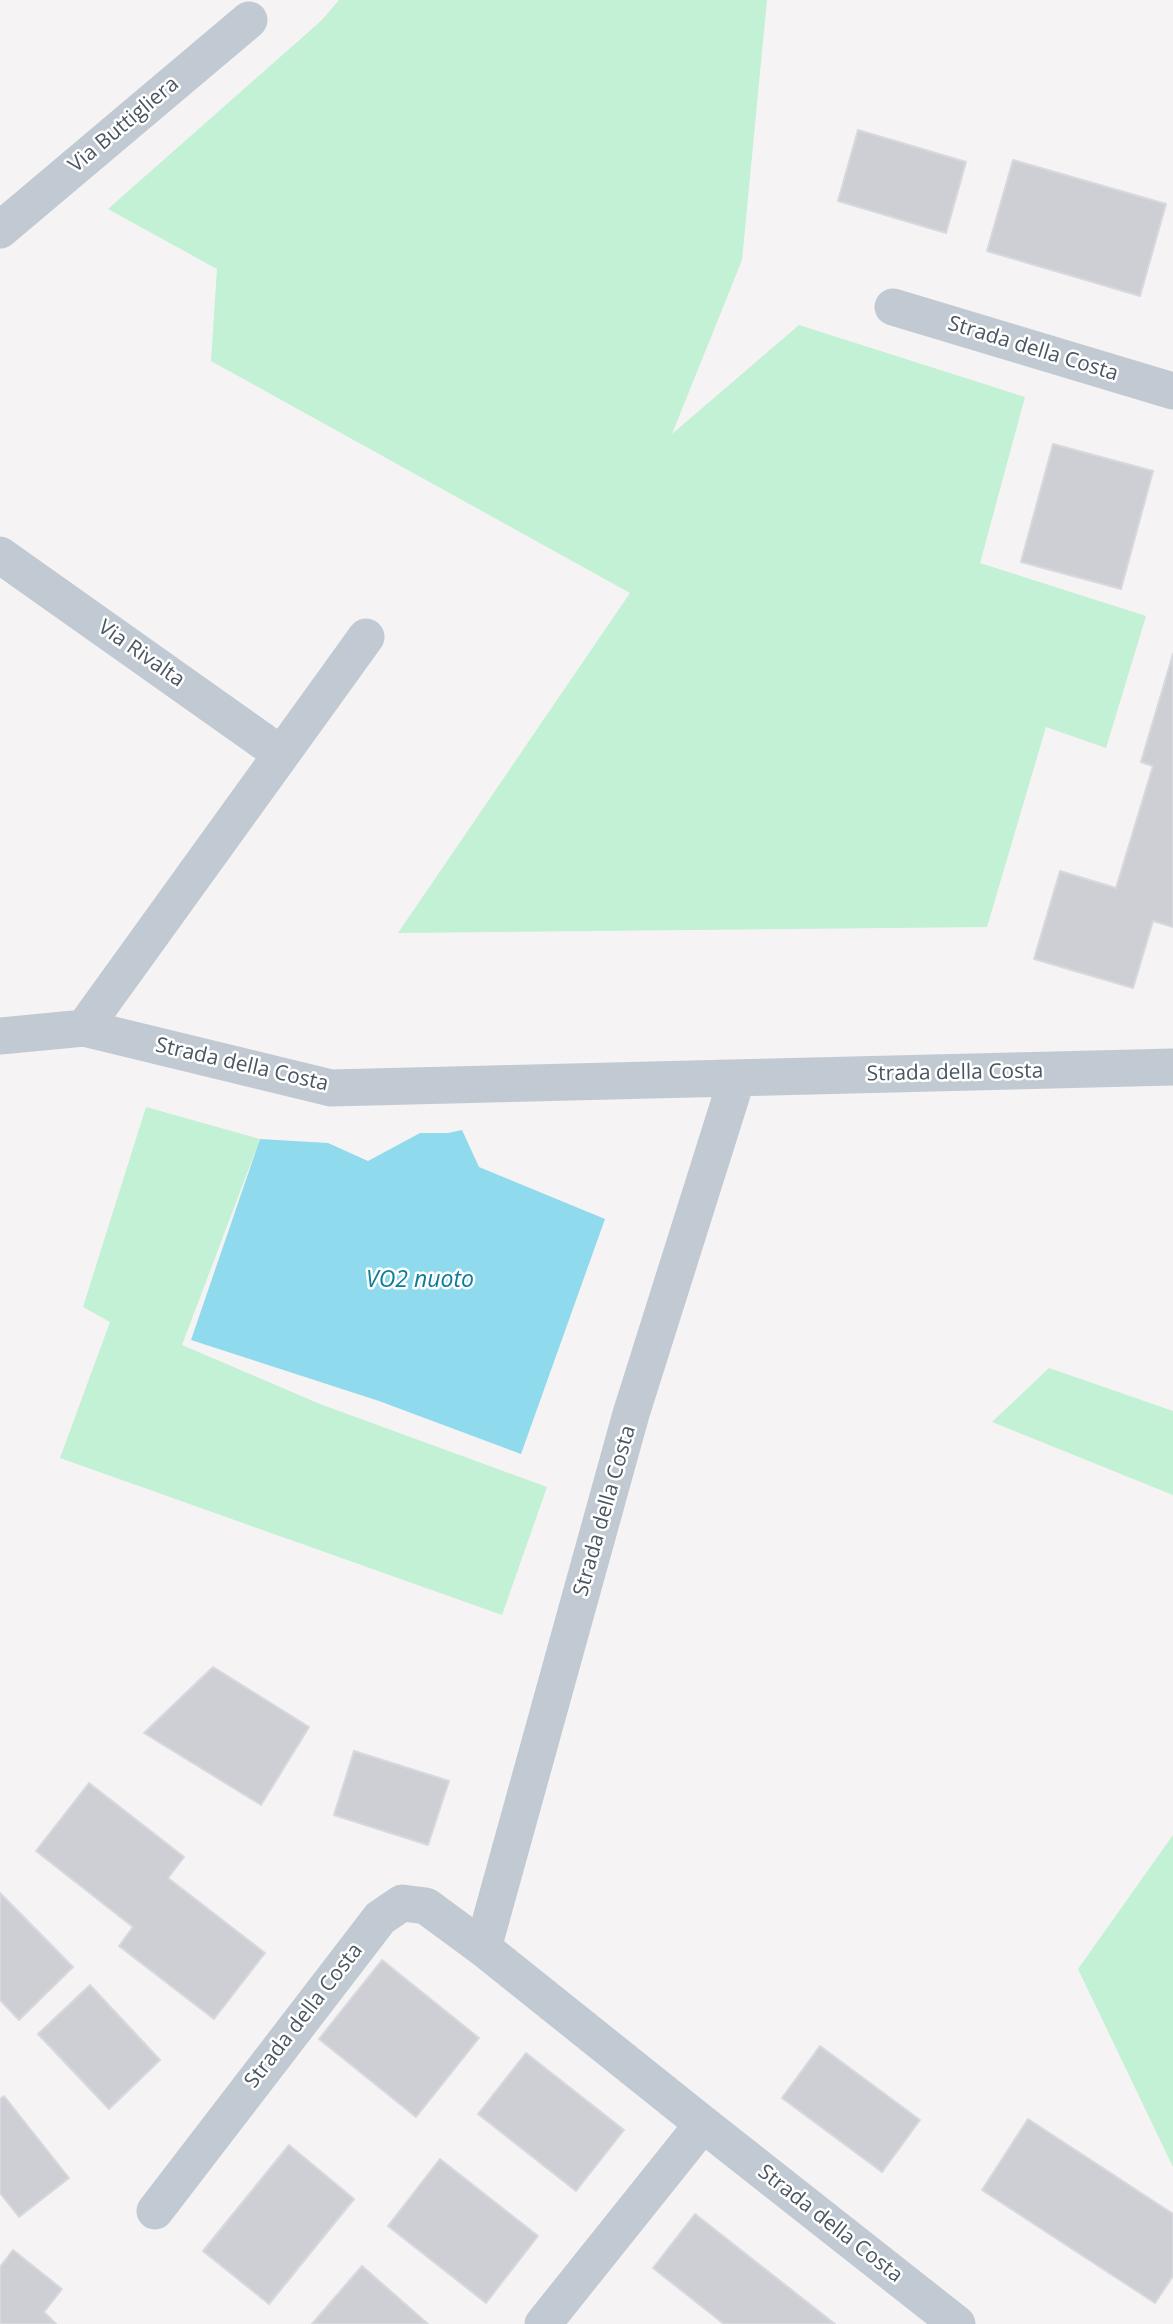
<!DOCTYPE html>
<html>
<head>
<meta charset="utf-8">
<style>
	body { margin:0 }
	canvas { display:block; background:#f5f3f3 }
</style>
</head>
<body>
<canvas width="1173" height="2324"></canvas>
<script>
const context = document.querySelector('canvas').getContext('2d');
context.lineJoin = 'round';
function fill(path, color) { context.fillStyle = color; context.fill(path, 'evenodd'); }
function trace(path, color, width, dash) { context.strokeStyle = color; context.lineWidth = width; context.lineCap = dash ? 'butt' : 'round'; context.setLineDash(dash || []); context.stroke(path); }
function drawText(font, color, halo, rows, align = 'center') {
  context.font = font + ' "Open Sans",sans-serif'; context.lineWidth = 5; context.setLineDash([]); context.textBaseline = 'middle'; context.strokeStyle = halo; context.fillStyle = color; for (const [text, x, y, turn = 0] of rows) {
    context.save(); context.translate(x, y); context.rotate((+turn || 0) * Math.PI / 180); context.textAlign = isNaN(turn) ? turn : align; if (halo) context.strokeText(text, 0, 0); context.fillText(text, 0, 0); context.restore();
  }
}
fill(new Path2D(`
	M339,0h428l-25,260 -70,174 127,-109 226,72 -45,166 166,53 -40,132 -60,-21 -59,200 -589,6 232,-340 -419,-232 6,-92 -109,-60 214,-189z
	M146,1107l114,32 -78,206 138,59 227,83 -45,128 -442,-157 50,-136 -27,-15z
	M1049,1368l124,43v84l-181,-73z
	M1173,1835v332l-95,-198z`), '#c3f1d5');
fill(new Path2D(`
	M462,1130l17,37 126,52 -84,235 -142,-53 -188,-61 69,-201 68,4 40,18 52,-28h28z`), '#90daee');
const building = new Path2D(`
	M858,130l108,32 -20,71 -108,-32z
	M1013,160l153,44 -26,92 -153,-45z
	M1053,444l100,27 -32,118 -100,-27z
	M1173,654v273l-20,-6 -20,67 -99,-29 26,-88 56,17 37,-122 -12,-4z
	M213,1667l96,60 -48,78 -117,-72z
	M354,1751l95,30 -21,64 -94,-30z
	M89,1783l95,74 -16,21 97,75 -51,66 -95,-73 14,-19 -97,-76z
	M0,1893l73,74 -54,53 -19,-20z
	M382,1960l97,78 -63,79 -97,-78z
	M90,1985l70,75 -51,49 -71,-75z
	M820,2046l100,74 -38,52 -100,-74z
	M526,2053l98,77 -48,61 -98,-77z
	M4,2096l65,82 -50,39 -19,-24v-94z
	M1028,2119l145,95v62l-18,27 -173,-113z
	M289,2145l65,54 -85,105 -66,-53z
	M440,2159l98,77 -52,67 -98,-77z
	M695,2214l140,110h-111l-71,-56z
	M13,2250l49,39 -18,23 12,12h-56v-57z
	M362,2266l66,58h-116z`);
fill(building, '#cdcfd5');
trace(building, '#d7d9de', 2);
trace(new Path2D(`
	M0,230l249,-210
	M893,307l280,84
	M0,555l281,199
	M84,1028l282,-391
	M0,1036l84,-8 247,60 842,-21
	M483,1948l148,-534 106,-336
	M155,2211l225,-293 22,-15 24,3 57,42 220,176 254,200
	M543,2324l160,-200`), '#c1cad2', 37);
drawText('21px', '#4a5661', '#fff', [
	["Via Buttigliera",124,125,-40],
	["Strada della Costa",1033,349,17],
	["Via Rivalta",141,654,35],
	["Strada della Costa",242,1065,13],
	["Strada della Costa",955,1073,-1],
	["Strada della Costa",605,1511,-74],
	["Strada della Costa",304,2016,-52],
	["Strada della Costa",830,2224,38]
]);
drawText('italic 23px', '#0c7c9b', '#fff', [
	["VO2 nuoto",420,1280]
]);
</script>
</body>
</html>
